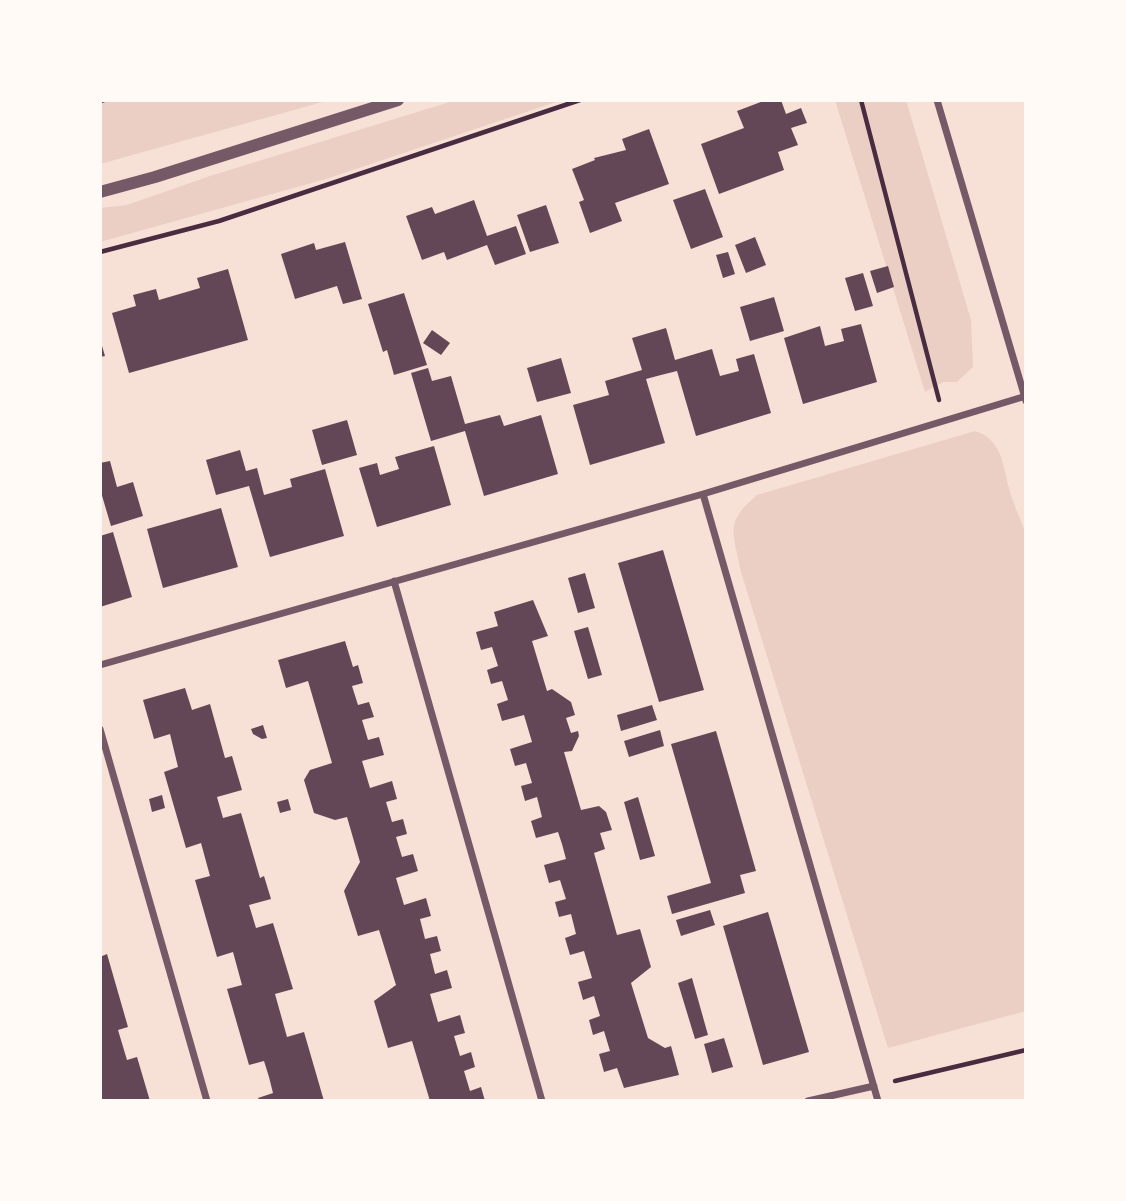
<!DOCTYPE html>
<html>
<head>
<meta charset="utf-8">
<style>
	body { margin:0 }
	#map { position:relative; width:1126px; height:1201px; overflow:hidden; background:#f7e1d7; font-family:"DejaVu Sans",sans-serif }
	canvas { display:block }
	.frame { position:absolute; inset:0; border:102px solid #fffaf5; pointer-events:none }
</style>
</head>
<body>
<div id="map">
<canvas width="1126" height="1201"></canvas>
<div class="frame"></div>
</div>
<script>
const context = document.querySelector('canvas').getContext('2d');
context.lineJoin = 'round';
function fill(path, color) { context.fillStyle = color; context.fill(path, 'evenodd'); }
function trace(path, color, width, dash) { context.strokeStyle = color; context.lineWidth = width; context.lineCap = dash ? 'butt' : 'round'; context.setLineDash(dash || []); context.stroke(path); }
fill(new Path2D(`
	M100,100h230l-230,64z
	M456,100h106l-236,79 -226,63v-34l27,-3 83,-29z
	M835,100h71l65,220 2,47 -16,15h-14l-18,10z
	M975,431c27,8 28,35 34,57 4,16 12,31 17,47v476l-138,37 -147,-476c-7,-40 -18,-48 16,-77z`), '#ebcfc5');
fill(new Path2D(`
	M766,100h15l5,14 15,-6 6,15 -16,5 7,17 -20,7 6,18 -65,24 -18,-50 43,-16 -7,-17z
	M649,129l20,55 -54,19 7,18 -32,12 -11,-31 5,-2 -12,-31 23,-9 -1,-2 32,-8 -4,-11z
	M705,189l18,48 -32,12 -18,-49z
	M474,200l13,36 29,-10 10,28 -31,11 -8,-20 -40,15 -3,-8 -22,8 -16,-44 26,-9 3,7z
	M546,205l13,38 -29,9 -13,-37z
	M755,237l11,28 -20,8 -11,-28z
	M345,242l17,57 -19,5 -6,-18 -42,13 -14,-45 33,-11 2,7z
	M728,252l7,22 -12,4 -7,-23z
	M888,266l6,21 -17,6 -7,-22z
	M228,269l20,71 -119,33 -17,-60 24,-7 -3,-11 23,-6 3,11 41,-12 -3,-10z
	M863,273l10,33 -18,5 -10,-33z
	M404,293l23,72 -33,10 -7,-25 -4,2 -15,-48z
	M774,297l10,34 -34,10 -10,-34z
	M861,324l16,58 -74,22 -19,-66 36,-12 5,20 19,-5 -3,-12z
	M666,328l9,32 37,-11 8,27 19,-5 -3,-12 18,-5 17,59 -75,23 -19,-65 -16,4 -15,4 19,64 -75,22 -17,-60 36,-10 -4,-14 37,-11 -10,-32z
	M432,330l18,13 -9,12 -18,-12z
	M100,339l5,17 -5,1z
	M561,358l10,35 -34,9 -10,-34z
	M428,368l4,13 19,-5 14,48 35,-9 4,11 37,-11 17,59 -74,22 -19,-65 -34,10 -20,-68z
	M347,420l10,35 -35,10 -10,-35z
	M434,446l17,59 -74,22 -18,-59 18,-5 3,12 19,-6 -4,-12z
	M240,450l6,21 11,-3 7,27 28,-8 -2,-8 35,-10 19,67 -74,21 -21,-71 -33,9 -10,-35z
	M110,461l7,26 16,-5 10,34 -32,10 -11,-37v-26z
	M221,508l17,59 -75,21 -16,-59z
	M113,532l19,65 -32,10v-71z
	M663,550l41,140 -45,12 -41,-139z
	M585,573l10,35 -17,5 -10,-35z
	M533,600l15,36 -16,5 15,50 5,-2 19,13 4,13 -9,3 5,15 7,-2 1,5 -7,15 -8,1 17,58 18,-4 7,6 6,18 -12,3 5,16 -11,4 23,82 23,-6 11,38 -20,16 17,55 17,10 6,-2 8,29 -55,13 -7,-20 -13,4 -5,-18 11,-3 -6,-20 -11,4 -4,-15 11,-4 -6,-20 -11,4 -5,-18 14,-4 -8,-27 -14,4 -5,-17 11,-4 -5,-20 -12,3 -4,-15 11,-3 -6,-19 -11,3 -5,-18 22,-6 -4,-15 -4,-12 -22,6 -5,-17 11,-4 -5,-20 -12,4 -4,-15 11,-3 -6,-20 -11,3 -5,-17 22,-7 -8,-27 -22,6 -5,-17 11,-4 -6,-19 -11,3 -4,-14 11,-4 -6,-19 -11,3 -5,-18 22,-6 -4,-14z
	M588,627l14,48 -14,4 -14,-48z
	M345,641l8,26 5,-2 5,18 -11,3 6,19 11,-3 5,15 -12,3 6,20 11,-3 5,18 -22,6 8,27 22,-7 5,18 -11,3 6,20 11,-3 4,15 -11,3 6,20 11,-3 5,17 -22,7 8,27 22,-7 5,18 -11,3 5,20 12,-3 4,15 -11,3 5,20 12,-4 5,18 -22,6 8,28 22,-7 5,18 -11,3 6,20 11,-4 4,15 -11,4 6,20 11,-4 4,14h-55l-18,-60 -24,7 -14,-47 22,-16 -17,-55 -21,6 -14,-45 16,-29 -13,-45 -12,3 -21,-7 -10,-33 6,-10 22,-7 -24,-82 -22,7 -8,-28z
	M185,688l7,22 18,-6 15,54 7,-2 10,34 -25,7 6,21 18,-5 19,65 4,-2 7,23 -22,6 7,23 17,-5 20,66 -18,5 12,43 17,-5 20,69h-64l-2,-3 15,-5 -4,-16 -5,-16 -15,4 -22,-76 15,-4 -9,-33 -16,5 -22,-77 15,-4 -9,-33 -15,5 -22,-76 14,-5 -8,-33 -16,5 -11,-39z
	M652,705l5,15 -36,11 -4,-16z
	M263,725l4,13 -5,1 -9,-5 -2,-5z
	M660,730l4,16 -35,11 -5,-16z
	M716,731l40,140 -16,4 5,18 -73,21 -5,-18 44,-13 -40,-139z
	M162,795l3,13 -13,4 -3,-13z
	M638,797l17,59 -15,4 -16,-58z
	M288,799l3,11 -11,3 -3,-11z
	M710,910l5,15 -34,11 -5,-16z
	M768,912l41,140 -46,13 -40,-139z
	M107,954l21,73 -10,3 9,30 10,-3 13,44h-50v-144z
	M692,978l16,57 -13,4 -17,-56z
	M724,1038l9,29 -21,6 -8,-29z`), '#644757');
trace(new Path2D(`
	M861,100l78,300
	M100,101l4,-1
	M100,252l119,-31 361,-121
	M895,1081l131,-31`), '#4a2c40', 4.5);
trace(new Path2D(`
	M937,100l89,301
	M703,494l175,607
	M394,581l148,520
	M100,665l603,-171 323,-98
	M100,729l107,372
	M808,1101l66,-15`), '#755966', 7);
trace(new Path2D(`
	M100,192l55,-15 243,-77`), '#755966', 12);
</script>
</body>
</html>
